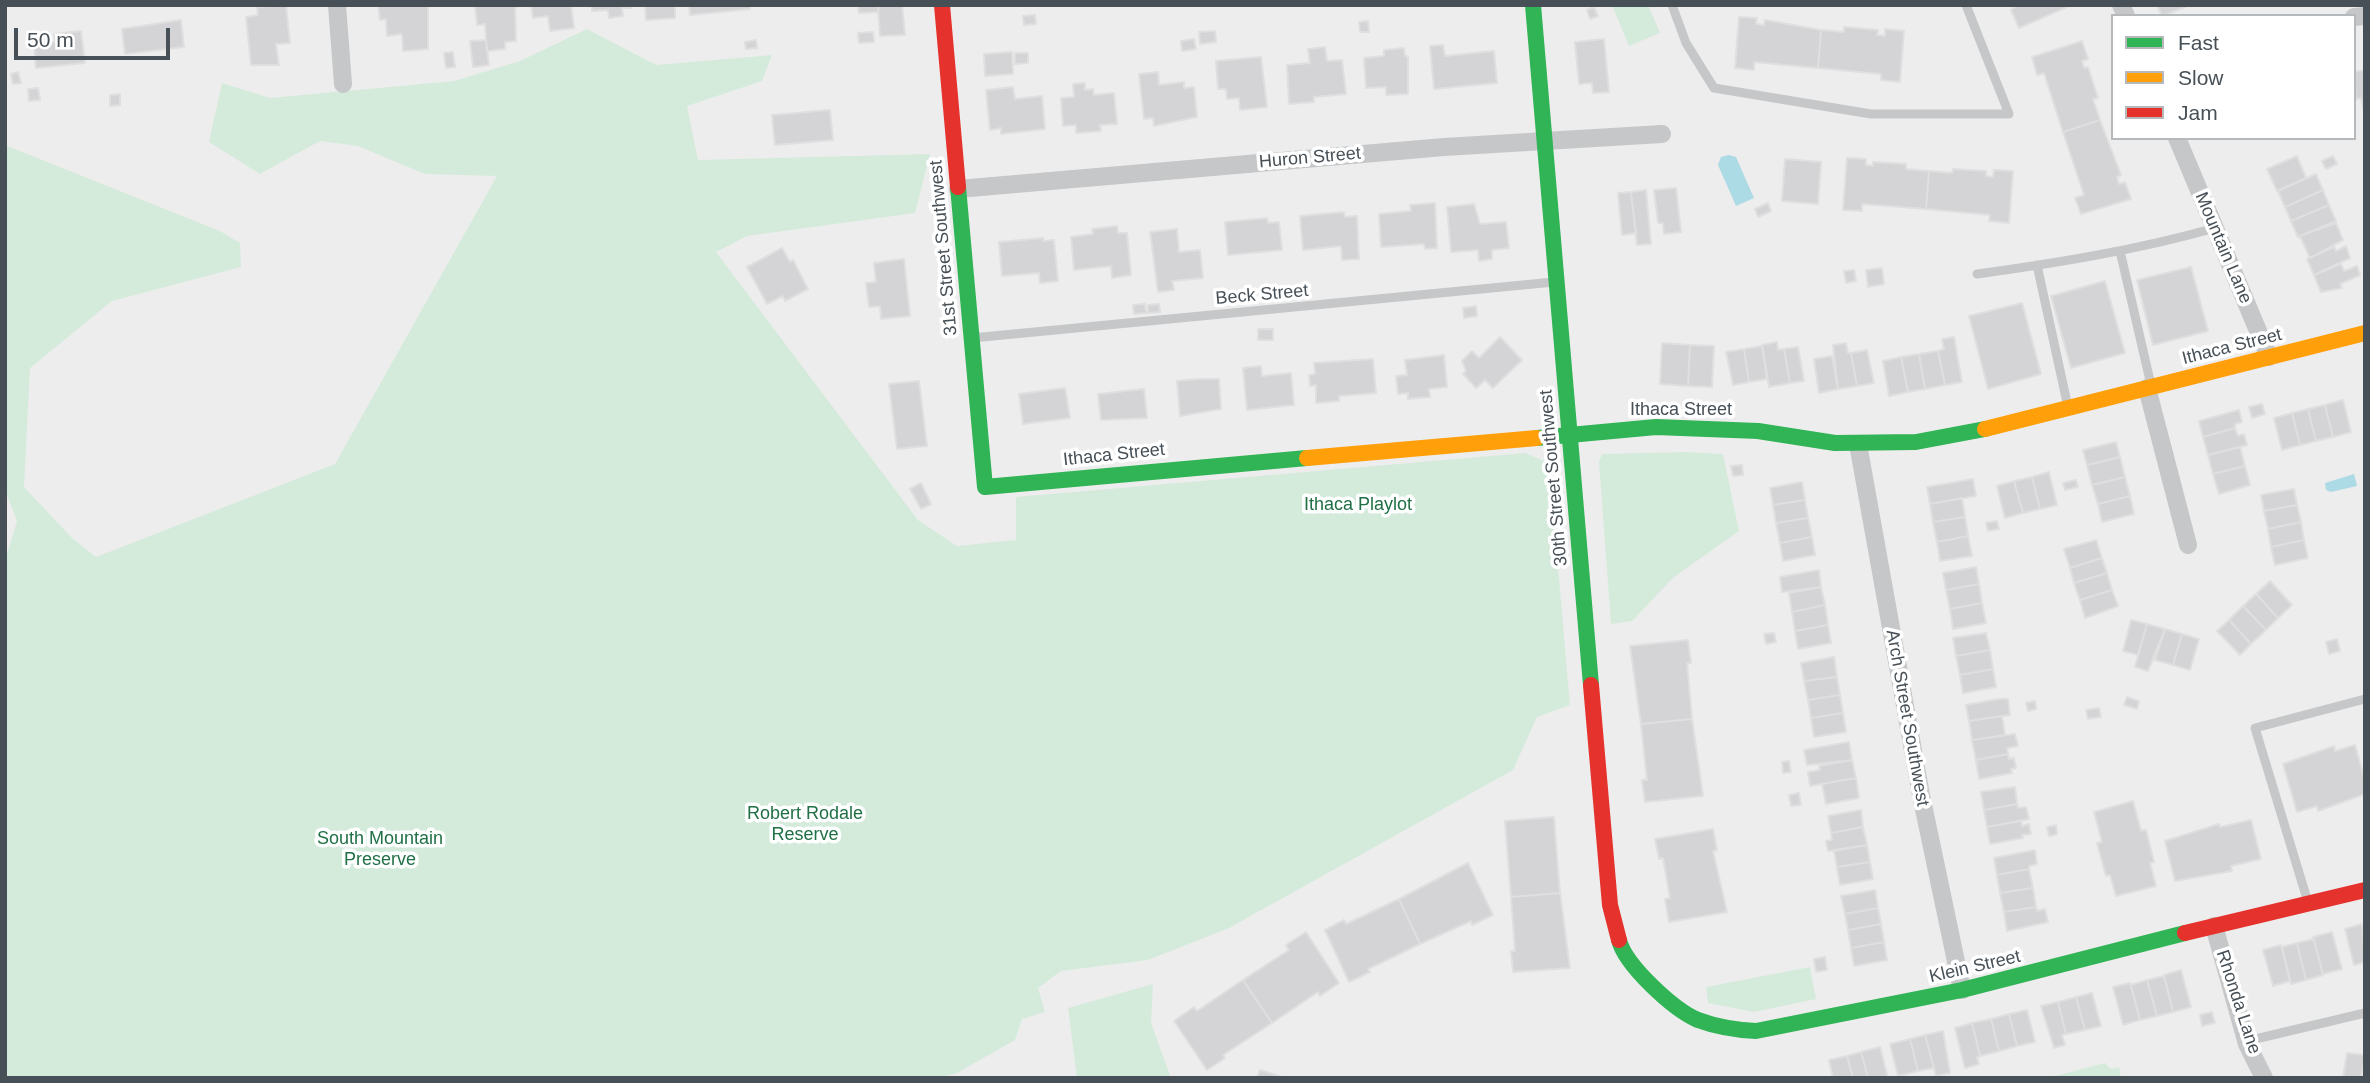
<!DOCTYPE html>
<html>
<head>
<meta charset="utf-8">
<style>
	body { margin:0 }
	#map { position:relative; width:2370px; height:1083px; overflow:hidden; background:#eeeded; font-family:Arial,sans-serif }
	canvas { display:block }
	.frame { position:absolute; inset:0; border:7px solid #475057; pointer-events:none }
	.legend { position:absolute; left:2111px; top:14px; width:245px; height:126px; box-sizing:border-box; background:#fff; border:2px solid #b5b9bc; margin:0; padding:9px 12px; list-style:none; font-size:21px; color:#475057 }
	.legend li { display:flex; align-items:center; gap:14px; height:35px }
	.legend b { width:35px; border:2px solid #b5b9bc }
	.scale { position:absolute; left:14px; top:28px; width:156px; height:32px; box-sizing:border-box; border:4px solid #475057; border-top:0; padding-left:9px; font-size:21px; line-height:24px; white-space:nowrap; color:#475057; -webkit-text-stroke:5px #fff; paint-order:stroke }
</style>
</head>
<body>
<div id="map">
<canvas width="2370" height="1083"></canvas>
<div class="frame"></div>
<ul class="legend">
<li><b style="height:9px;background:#30b455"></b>Fast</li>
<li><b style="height:9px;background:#ff9f0a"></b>Slow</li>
<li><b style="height:9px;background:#e5322d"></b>Jam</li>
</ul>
<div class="scale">50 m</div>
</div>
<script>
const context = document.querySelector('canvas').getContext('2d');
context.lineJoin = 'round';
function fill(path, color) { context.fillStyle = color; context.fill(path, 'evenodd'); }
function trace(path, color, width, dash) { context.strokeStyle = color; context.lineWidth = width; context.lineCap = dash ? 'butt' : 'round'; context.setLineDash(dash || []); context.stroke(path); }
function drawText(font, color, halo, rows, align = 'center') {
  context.font = font + ' Arial,sans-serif'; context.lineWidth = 7; context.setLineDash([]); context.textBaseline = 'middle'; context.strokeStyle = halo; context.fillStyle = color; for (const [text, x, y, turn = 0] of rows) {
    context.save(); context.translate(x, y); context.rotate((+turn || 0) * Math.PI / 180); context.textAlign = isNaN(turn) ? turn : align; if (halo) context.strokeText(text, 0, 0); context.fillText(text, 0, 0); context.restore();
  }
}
fill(new Path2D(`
	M1612,5h36l12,28 -31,13z
	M587,29l69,36 116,-10 -10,26 -75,25 11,54 232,-6 -15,59 -168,23 -31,16 202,268 39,26 59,-6v-43l509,-44 24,10 21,242 -33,12 -24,53 -284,158 -81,32 -87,11 -23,17 7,24 -23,7 -7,21 -58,33 -19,5h-933v-517l12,-40 -12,-31v-345l215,86 20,12 1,24 -129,34 -82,67 -6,119 48,51 24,19 239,-93 162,-288 -72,-2 -67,-28 -38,-5 -60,33 -51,-32 13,-59 48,15 184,-17 66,-20z
	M1687,452l36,2 16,77 -65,46 -42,44 -21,3 -12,-162 3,-8z
	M1810,967l6,32 -62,13 -46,-9 -2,-16z
	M1153,984l-2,39 20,55h-94l-9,-70z
	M2105,1063l6,6 8,-2 2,11h-74z`), '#d4ebdc');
fill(new Path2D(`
	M1729,155l7,2 18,41 -18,8 -18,-41 3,-8z
	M2354,474l3,12 -26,6 -5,-2 -1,-7z`), '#acdae5');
const building = new Path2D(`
	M286,5l4,38 -14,1 3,21h-28l-5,-48 12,-2 -1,-8z
	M378,5h50v44l-25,2 -1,-17 -15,2 -1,-17 -6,1z
	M475,5h45l-5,3 1,33 -11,1v7l-18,2 -2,-27 -8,1z
	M531,5h40l3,23 -24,3 -2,-15 -15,2z
	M592,5h39v3h-9l1,8 -14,2 -1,-8 -16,1z
	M645,5h30v13l-29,2z
	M689,5h61v4l-60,6z
	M858,5h20v7l-19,1z
	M878,5h24l3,30 -25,1z
	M2018,5h48l1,2 -48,21 -8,-18z
	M2157,5h27l1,2 -23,9z
	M1594,7l4,9 -8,3 -3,-9z
	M1035,15l1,9 -12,1 -1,-9z
	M1739,17l18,1 -1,6 8,1 1,-5 56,10 -3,38 -64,-6v8l-19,-2z
	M181,20l3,27 -59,7 -3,-25z
	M1368,21l1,11h-9l-1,-10z
	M1844,27l34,3 -1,5 8,1v-7l19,2 -4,51 -19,-2v-6l-63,-6 3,-38 23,2z
	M81,31l4,32 -49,5 -2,-24 21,-2 -1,-8z
	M1215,31l1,11 -16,2 -1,-12z
	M873,32l1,10 -15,1 -1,-10z
	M1194,39l2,10 -14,2 -1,-10z
	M1604,39l5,53 -16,1 -1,-10 -13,1 -4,-42z
	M486,40l3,25 -16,2 -3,-26z
	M756,40l1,8 -11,1 -1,-7z
	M2082,41l6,18 -6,2 2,7 4,-1 10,31 -5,1 7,21 -37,12 -19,-59 -7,2 -5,-18z
	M1443,45l2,11 49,-5 3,32 -63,6 -4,-43z
	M1325,47l2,14 15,-1 4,34 -32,3v5l-25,2 -2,-39 23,-2 -2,-14z
	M1404,48l1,8h3v38l-22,1v-8l-20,1 -2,-30 20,-2v-6z
	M453,52l2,15 -9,1 -2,-15z
	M1012,52l1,22 -28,2 -1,-22z
	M1015,53h13v10l-13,1z
	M1261,57l6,50 -27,3 -1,-12 -12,1 -1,-10h-8l-2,-28z
	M2365,70v38l-2,1 -2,-11 -5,1 -2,-27z
	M18,72l3,11 -8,1 -2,-10z
	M1158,72l1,13 25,-3v6l10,-1 3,30 -43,9 -1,-8 -9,1 -5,-45z
	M1085,83v7l8,-1 1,6 20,-2 3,31 -17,1 1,6 -25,2v-8l-13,1 -2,-28 13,-1 -1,-13z
	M1013,87l2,12 27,-3 3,33 -44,5v-6l-11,2 -4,-40z
	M38,88l2,12 -11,1 -1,-12z
	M120,94v11l-10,1v-11z
	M830,110l3,30 -58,5 -3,-30z
	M2100,120l21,55 -4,2 2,7 6,-2 6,17 -50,15 -6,-16 9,-3 -21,-63z
	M2297,156l9,22 -29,13 -10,-22z
	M2333,156l4,8 -11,5 -4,-8z
	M1847,158l19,1v6l7,1v-4l33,2v5l23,2 -3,38 -64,-5v7l-19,-1z
	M1785,159l36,3 -3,42 -36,-3z
	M1953,169l33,2v5l7,1 1,-7 19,1 -4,52 -20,-2 1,-6 -64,-6 3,-38 23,2z
	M2316,174l7,16 -38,17 -7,-16z
	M1676,188l5,44 -17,2 -1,-11h-5l-4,-33z
	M1646,190l5,54 -14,1 -6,-53z
	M2323,190l6,15 -38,16 -6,-14z
	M1631,192l5,41 -14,2 -4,-42z
	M1435,203l2,45 -12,1 -1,-5 -43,3 -2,-33 32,-3 -1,-6z
	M1768,203l3,8 -13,6 -3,-8z
	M1474,204l6,20 26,-2 3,26 -17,2v9l-13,2 -1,-11 -27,2 -4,-45z
	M2329,205l7,16 -38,16 -7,-16z
	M1344,212l1,5 12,-1 2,43 -17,1 -1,-14 -38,4 -3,-34z
	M1267,218l1,5 11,-1 3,28 -54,5 -3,-33z
	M2336,223l7,17 -33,18 -10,-22z
	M1117,226l1,7h9l4,42 -19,3 -1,-12 -37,4 -3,-33 22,-3 -1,-5z
	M1177,229l2,23 21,-2 3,28 -31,3 2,9 -16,2 -8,-60z
	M1043,238v3l11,-1 4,41 -18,2 -1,-10 -37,3 -3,-34z
	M2346,246l4,12 -36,17 -7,-16 27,-12 2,4z
	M782,248l8,14 3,-2 15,29 -23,12 -2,-5 -16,8 -20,-37z
	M904,259l6,57 -29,3 -1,-13 -11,1 -3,-24 10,-1 -2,-19z
	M2341,264l3,7 13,-5 3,9 -20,9 2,4 -21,4 -7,-17z
	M2191,267l17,64 -55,14 -16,-65z
	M1882,268l2,16 -16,3 -2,-17z
	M1854,270l2,11 -10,2 -2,-12z
	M2105,281l20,72 -54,15 -20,-72z
	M2022,303l19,71 -53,15 -19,-73z
	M1145,304l1,9 -12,1 -1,-9z
	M1159,304l1,8 -12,1v-8z
	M1476,306l1,10 -13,2 -1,-10z
	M1258,329h15v11h-15z
	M1500,337l22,23 -29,28 -8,-8 -9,8 -13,-14 3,-3 -4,-10 10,-10 7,7z
	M1954,337l8,45 -17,3 -7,-34 6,-2 -2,-10z
	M1777,342l1,8 6,-1 6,34 -21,4 -7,-42z
	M1662,343l28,2 -2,41 -28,-2z
	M1846,343l2,10h3l6,33 -19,3 -5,-44z
	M1690,345l24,1 -2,41 -24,-1z
	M1762,346l5,33 -18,3 -5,-33z
	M1798,347l6,34 -14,2 -6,-34z
	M1744,349l5,33 -16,3 -7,-33z
	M1867,350l7,33 -17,3 -6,-33z
	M1938,351l7,34 -20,4 -6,-35z
	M1919,354l6,35 -17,3 -7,-35z
	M1444,355l3,32 -18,2 1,8 -22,2v-6l-10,1 -2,-18 11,-1 -2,-15z
	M1832,356l6,33 -19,4 -5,-34z
	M1901,357l7,35 -19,4 -6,-35z
	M1373,359l3,34 -37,3v5l-23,2v-18l-6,1 -1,-11 6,-1 -1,-11z
	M1261,366l1,10 29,-3 3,32 -47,5 -4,-42z
	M1198,379h21l2,30 -41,7 -3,-35z
	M919,381l8,65 -30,3 -8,-65z
	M1065,388l5,30 -47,6 -4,-30z
	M1144,389l3,29 -46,2 -3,-26z
	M2343,400l8,32 -18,5 -8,-32z
	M2262,404l3,10 -13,4 -3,-11z
	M2325,405l8,32 -17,4 -8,-32z
	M2308,409l8,32 -16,4 -8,-32z
	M2239,410l3,12 -7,2v4l-32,9 -4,-16z
	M2292,413l8,32 -18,5 -8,-32z
	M2235,428l3,8 6,-2 3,11 -39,10 -5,-18z
	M2116,442l4,15 -33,8 -4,-15z
	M2240,447l5,19 -32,8 -5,-19z
	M2120,457l5,20 -33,8 -5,-20z
	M1742,465l1,10 -10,1 -2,-10z
	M2245,466l5,19 -31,9 -6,-20z
	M2049,472l8,33 -17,4 -8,-32z
	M2032,477l8,32 -17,4 -9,-32z
	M2125,477l5,19 -32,8 -6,-19z
	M1973,479l3,17 -46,8 -3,-17z
	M2076,480l2,7 -13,3 -2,-7z
	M2014,481l9,32 -18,5 -8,-32z
	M1802,482l3,18 -32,5 -3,-17z
	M921,483l10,21 -10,5 -11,-20z
	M2294,489l3,16 -33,6 -3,-16z
	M2130,496l4,18 -32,8 -4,-18z
	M1962,498l3,19 -32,5 -3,-18z
	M1805,500l3,18 -32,5 -3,-18z
	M2297,505l4,17 -33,7 -4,-18z
	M1965,517l3,19 -31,6 -4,-20z
	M1808,518l4,19 -32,6 -4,-20z
	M1997,521l2,8 -11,2 -2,-8z
	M2301,522l3,18 -33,7 -3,-18z
	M1968,536l4,20 -32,5 -3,-19z
	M1812,537l3,18 -32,6 -3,-18z
	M2096,540l6,18 -32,10 -6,-19z
	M2304,540l4,18 -33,7 -4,-18z
	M2102,558l5,15 -33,10 -4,-15z
	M1976,567l3,17 -33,6 -3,-17z
	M1819,570l2,17 -39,5 -2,-15z
	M2107,573l5,17 -32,10 -6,-17z
	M2270,581l22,24 -14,13 -22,-24z
	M1979,584l3,19 -32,6 -4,-19z
	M1821,587l4,18 -33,7 -3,-19z
	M2112,590l6,16 -33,12 -5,-18z
	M2256,594l22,24 -12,12 -23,-24z
	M1982,603l4,20 -33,6 -3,-20z
	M1825,605l3,20 -33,6 -3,-19z
	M2243,606l23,24 -15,14 -22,-24z
	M2131,620l16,4 -9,31 -15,-4z
	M2229,620l22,24 -11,11 -23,-24z
	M2147,624l18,5 -17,42 -13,-4z
	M1828,625l3,18 -33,6 -3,-18z
	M2165,629l17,5 -9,31 -18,-5z
	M1774,633l2,9 -10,2 -2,-10z
	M1986,633l4,17 -34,6 -3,-18z
	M2182,634l17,5 -9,31 -17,-5z
	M2337,639l3,12 -11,3 -3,-12z
	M1688,640l3,23h-4l5,56 -51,5 -11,-78z
	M1990,650l3,19 -33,6 -4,-19z
	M1834,657l3,20 -33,4 -3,-18z
	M1993,669l3,18 -33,6 -3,-18z
	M1837,677l3,18 -32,5 -4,-19z
	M1840,695l3,18 -32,5 -3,-18z
	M2127,697l12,4 -2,8 -13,-4z
	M1999,699h9l2,16 -41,6 -3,-16z
	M2035,701l1,8 -8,2 -2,-8z
	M2099,708l2,9 -13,2 -2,-9z
	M1843,713l3,19 -32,5 -3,-19z
	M2002,716l3,19 -33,5 -3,-19z
	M1692,719l11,77 -58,6 -3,-22h5l-6,-56z
	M2015,734l3,12 -11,2 1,6 -32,6 -4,-20z
	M1849,742l3,18 -45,5 -3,-15z
	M2355,745l10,36v13l-47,17 -1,-5 -20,6 -14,-48 51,-18 1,5z
	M2008,754l1,5 5,-1 2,10 -5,1 1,4 -33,6 -3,-19z
	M1852,760l4,18 -46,8 -2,-14 12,-2 -1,-4z
	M1789,761l2,11 -8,1 -1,-11z
	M1856,778l3,20 -33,6 -4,-20z
	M2015,787l2,17 -33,6 -3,-18z
	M1799,793l2,12 -10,1 -2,-11z
	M2133,801l8,30 5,-1 8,32 -4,1 6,23 -40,10 -6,-21 -4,1 -9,-33 5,-1 -8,-30z
	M2017,804l1,4 8,-1 3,12 -42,8 -3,-17z
	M1861,810l2,17 -32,6 -3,-17z
	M1554,817l6,76 -49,4 -6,-76z
	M2251,820l10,39 -30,7 1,5 -57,10 -10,-40 54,-17 1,3z
	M2021,821l1,5 7,-2 2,10 -9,1 1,3 -33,6 -3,-17z
	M2056,825l1,9 -8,2 -2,-9z
	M1863,827l4,18 -39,6 -2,-10 6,-1 -1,-7z
	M1713,829l4,21 -4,1 14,61 -58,10 -4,-23 5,-1 -7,-40 -4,1 -4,-20z
	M1867,845l3,17 -33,5 -3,-16z
	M2035,850l2,14 -8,2v3l-32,6 -3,-17z
	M1870,862l3,17 -33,6 -3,-18z
	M1468,863l25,52 -21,10 -1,-4 -51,23 -21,-45z
	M2029,869l4,19 -33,5 -3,-18z
	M2033,888l3,19 -32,5 -4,-19z
	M1875,890l3,18 -33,6 -4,-18z
	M1560,893l10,75 -57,4 -2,-21h4l-4,-54z
	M1399,899l21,45 -52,25 2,3 -21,10 -24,-52 19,-10 2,4z
	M2036,907l1,4 8,-2 3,13 -41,9 -3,-19z
	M1878,908l3,16 -33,6 -3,-16z
	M1881,924l3,18 -33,6 -3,-18z
	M2362,924l3,38 -11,3 -9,-36z
	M1306,932l33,51 -19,13 -2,-4 -46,31 -29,-43 46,-30 -3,-5z
	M2332,932l10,37 -19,5 -10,-37z
	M2314,939l9,36 -17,5 -9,-37z
	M1884,942l3,18 -33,6 -3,-18z
	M2297,943l9,37 -15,4 -9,-37z
	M2281,945l9,36 -17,5 -10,-36z
	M1825,957l2,13 -11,2 -2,-13z
	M2181,970l10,37 -18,5 -9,-37z
	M2164,976l9,36 -16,4 -10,-36z
	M1243,980l29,43 -49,32 2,3 -18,12 -33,-49 20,-14 3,4z
	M2147,980l10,36 -17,4 -9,-35z
	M2130,983l10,37 -17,5 -10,-38z
	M2092,993l9,33 -16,4 -9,-33z
	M2076,997l9,33 -19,4 -8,-32z
	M2058,1002l8,32 -4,1 3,10 -11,3 -13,-42z
	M2027,1010l8,32 -18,4 -8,-32z
	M2212,1012l3,11 -13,3 -2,-11z
	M2009,1014l8,32 -18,5 -8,-32z
	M1991,1019l8,32 -19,5 -8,-33z
	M1972,1023l8,33 -3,1 2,7 -14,4 -10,-40z
	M1943,1031l7,42 -14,3 -11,-41z
	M1925,1035l9,33 -16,3 -8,-32z
	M1910,1039l8,32 -20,5 -8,-32z
	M1880,1047l8,31h-20l-7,-26z
	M1861,1052l7,26h-15l-6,-22z
	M2347,1053l18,2 -4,23h-18z
	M1847,1056l6,22h-20l-4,-18z
	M1260,1070l22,7 -25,1z`);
fill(building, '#d4d4d6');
trace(building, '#dfdfe0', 2);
trace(new Path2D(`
	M1672,5l14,38 28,45 157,26h138l-43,-109
	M2120,251l31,134
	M2037,265l31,142
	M1977,274c80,-11 160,-24 238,-46
	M972,338l582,-56
	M2307,899l-52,-171 110,-29
	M2247,1041l118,-28`), '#c5c7c8', 9);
trace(new Path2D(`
	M337,5l6,79
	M2121,5l5,11
	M2354,17l11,-1
	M2177,138l92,219
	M958,189l486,-42 218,-13
	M2147,388l41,157
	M1858,444l63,351 41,195
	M2214,926l33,118 17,34`), '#c5c7c8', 18);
trace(new Path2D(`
	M1533,5l58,680
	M958,187l27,300 322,-29
	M1537,438l119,-11 102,4 77,12 81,-1 69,-13
	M1619,940c6,25 55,70 79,80 19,7 38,10 58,11l206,-41 223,-57`), '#30b455', 16);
trace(new Path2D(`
	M1985,429l380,-96
	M1307,458l230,-20`), '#ff9f0a', 16);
trace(new Path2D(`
	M942,5l16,182
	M1591,685l19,220 9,35
	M2185,933l180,-43`), '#e5322d', 16);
drawText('18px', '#475057', '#fff', [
	["Huron Street",1310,158,-5],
	["31st Street Southwest",944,248,-95],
	["Mountain Lane",2223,248,67],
	["Beck Street",1262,295,-5],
	["Ithaca Street",2232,347,-14],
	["Ithaca Street",1681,410],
	["Ithaca Street",1114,455,-6],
	["30th Street Southwest",1554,478,-95],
	["Arch Street Southwest",1907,718,80],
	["Klein Street",1975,967,-13],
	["Rhonda Lane",2238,1002,72]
]);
drawText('18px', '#207046', '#fff', [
	["Ithaca Playlot",1358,505],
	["Robert Rodale",805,814],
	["Reserve",805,835],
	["South Mountain",380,839],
	["Preserve",380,860]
]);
</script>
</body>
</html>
